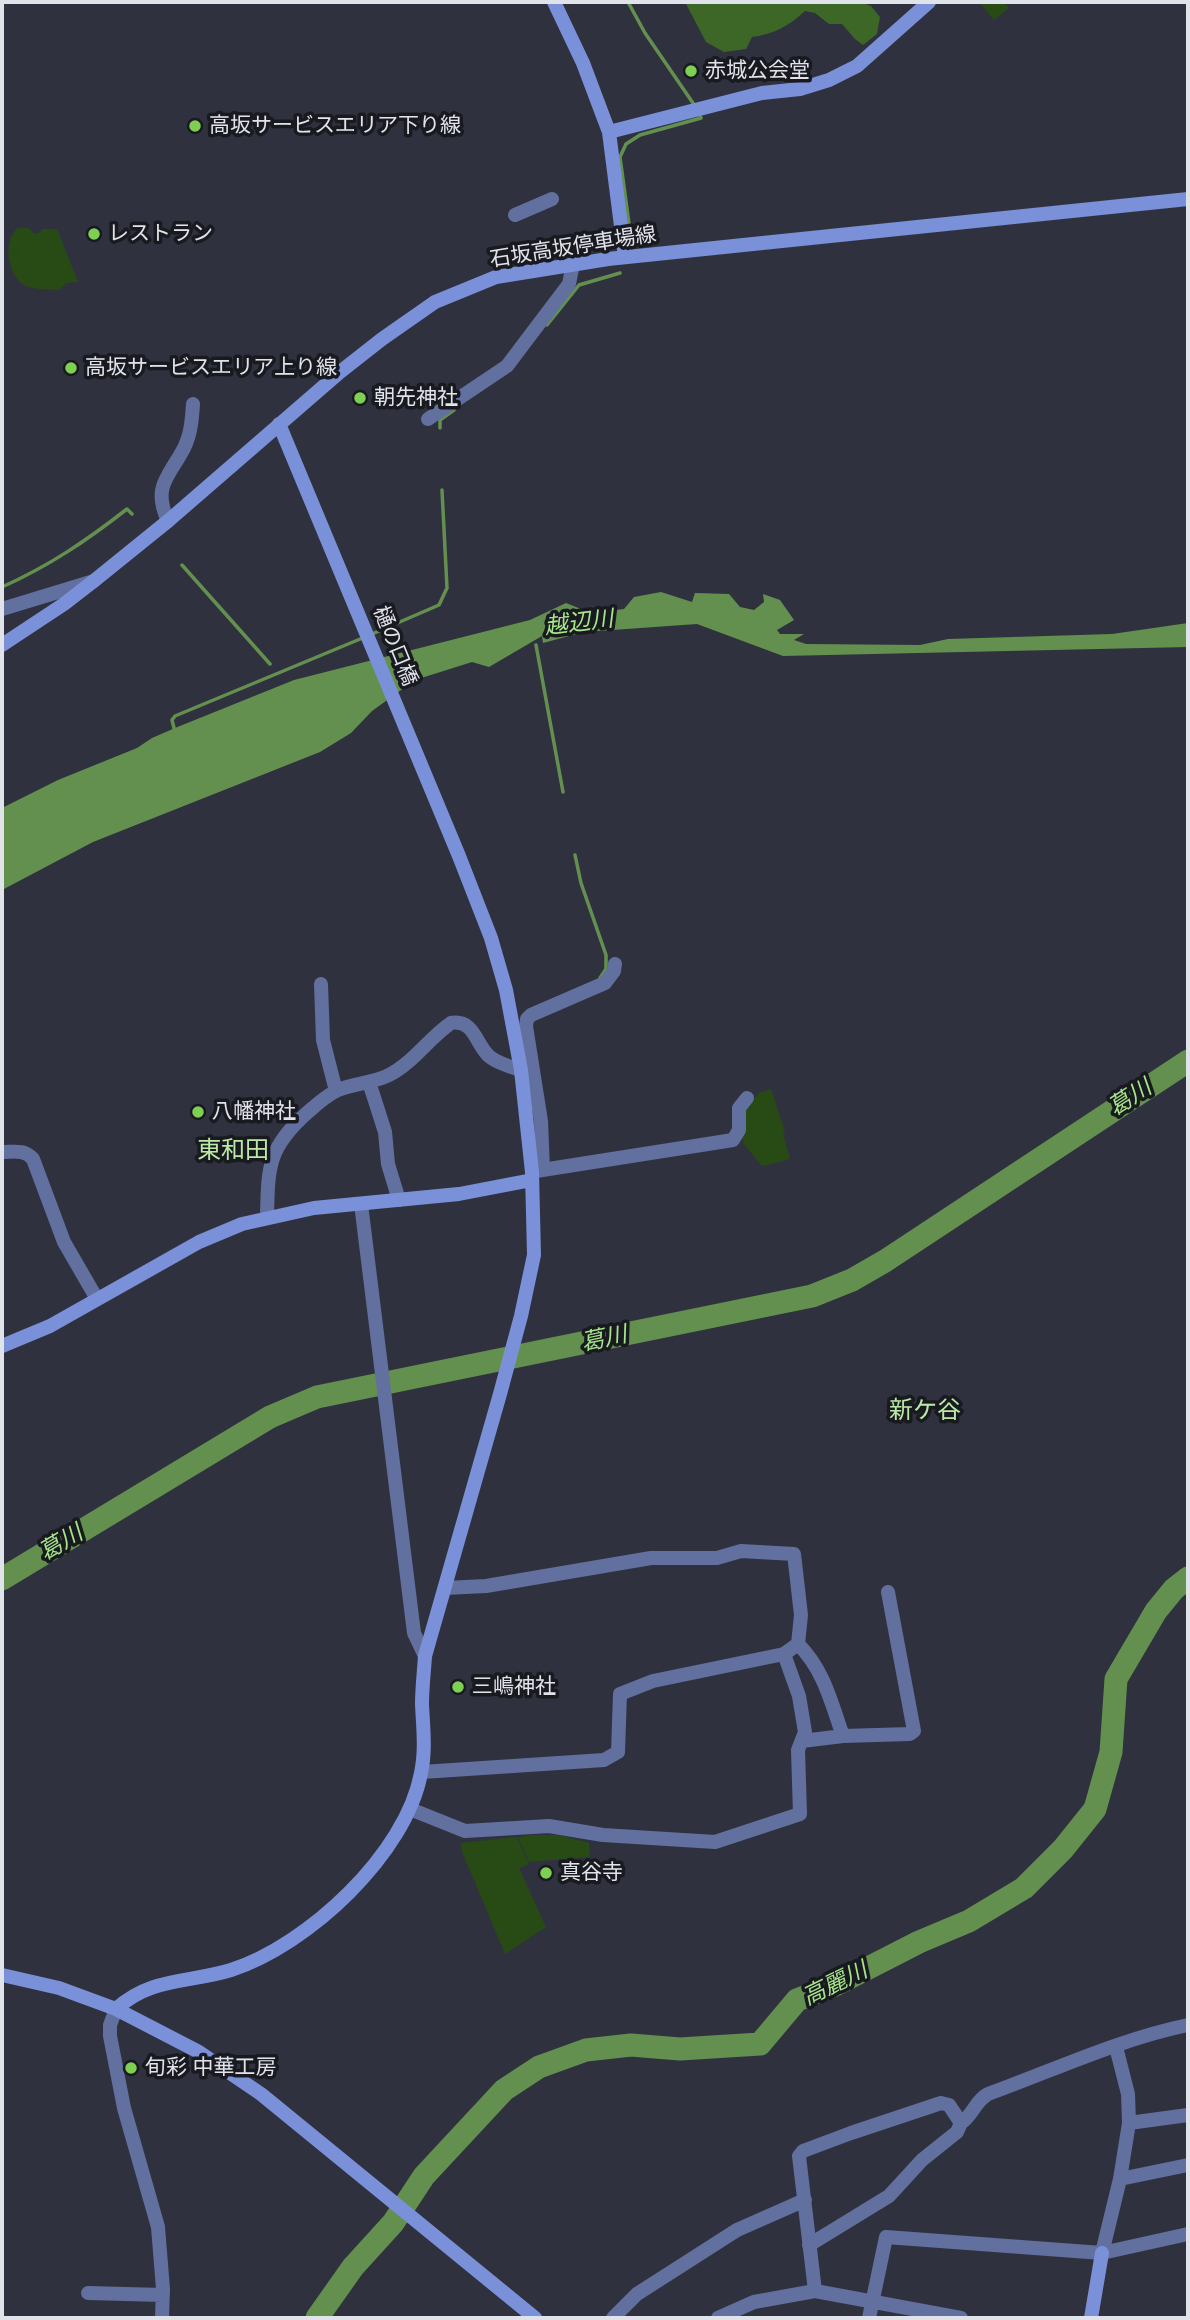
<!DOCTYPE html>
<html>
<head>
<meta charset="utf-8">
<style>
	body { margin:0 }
	#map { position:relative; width:1190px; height:2320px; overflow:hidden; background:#2f323e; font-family:Mulish,sans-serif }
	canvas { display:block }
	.frame { position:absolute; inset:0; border:4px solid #e1e3eb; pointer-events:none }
</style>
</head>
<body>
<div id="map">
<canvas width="1190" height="2320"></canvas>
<div class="frame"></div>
</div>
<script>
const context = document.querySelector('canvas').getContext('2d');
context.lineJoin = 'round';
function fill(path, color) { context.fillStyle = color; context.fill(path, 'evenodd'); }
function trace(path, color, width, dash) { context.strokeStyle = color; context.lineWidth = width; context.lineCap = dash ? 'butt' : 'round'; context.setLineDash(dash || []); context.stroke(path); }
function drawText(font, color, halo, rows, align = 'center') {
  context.font = font + ' Mulish,"Noto Sans JP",sans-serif'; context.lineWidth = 7; context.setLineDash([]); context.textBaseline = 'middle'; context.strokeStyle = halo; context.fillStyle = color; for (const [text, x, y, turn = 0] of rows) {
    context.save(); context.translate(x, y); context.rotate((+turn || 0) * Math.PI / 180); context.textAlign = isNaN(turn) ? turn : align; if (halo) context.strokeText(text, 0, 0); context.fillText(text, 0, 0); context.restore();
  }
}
fill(new Path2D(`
	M984,2h20l5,6 -15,12 -13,-16z
	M18,228h11l5,6 6,-2 3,-3h14l21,53 -12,1 -7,7c-10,-1 -24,0 -33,-4 -19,-9 -24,-46 -8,-58z
	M771,1089l14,43 -2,2 7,25 -28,7 -18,-22 -2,-7 3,-28 14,-16z
	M533,1835h25l31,8 1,14 -61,5 -11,-25z
	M517,1837l12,27 -10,4 27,59 -41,27 -44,-105v-6z`), '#284b15');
fill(new Path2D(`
	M685,2h175l11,4 9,11 -3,17 -14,11 -8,-6 -13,-15h-13l-14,-11 -10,-2c-16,15 -31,23 -53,26l-6,12 -22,3 -18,-10z`), '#3c6726');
fill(new Path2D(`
	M661,592l31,10 3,-9 34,1 11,13 14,3 10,-8 -1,-8 17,6 14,20 -17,10 3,4h24l-10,6 12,4 114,1 28,-6 164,-5 76,-11v24l-405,9 -86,-32 -113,8 -41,11 -1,-7 -53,31 -17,-5 -57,18 -43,31 -21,22 -31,19 -227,90 -91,48v-82l56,-28 79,-32 15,-10 23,-10 119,-48 236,-60 36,-17 25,10 33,-4 10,-12z`), '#64904f');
trace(new Path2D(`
	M628,2l17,31 50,73
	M632,246l-12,-89 6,-13 14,-9 61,-17 -2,-5
	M547,325l32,-40 41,-12
	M440,428v-8l14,-10
	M182,565l88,99
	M2,587c47,-21 84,-46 125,-78l5,5
	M372,634l67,-29 8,-17 -5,-98
	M536,645l27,147
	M175,732l-3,-12 3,-4 190,-79
	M575,855l6,28 25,72v14l-6,9`), '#64904f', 3.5);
trace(new Path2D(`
	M2,1579l268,-162 47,-20 495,-101 40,-16 33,-19 303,-200
	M317,2318l36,-51 40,-44 31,-47 80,-86 35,-23 47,-17 45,-5 49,4 80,-5 37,-44 40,-16 82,-42 50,-21 55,-33 39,-39 32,-40 16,-57 5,-73 40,-68 18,-22 14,-11`), '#64904f', 23);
trace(new Path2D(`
	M515,215l37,-16
	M428,419l79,-53 62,-82 4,-20
	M168,521c-16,-35 1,-44 16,-73 7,-14 8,-29 9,-44
	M2,609l92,-28
	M321,984l2,56 13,51
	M369,1082l16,50 3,32 11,36
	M2,1152c12,0 22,-3 31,7l31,83 33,57
	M543,1170l-2,-49 -15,-95 1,-7 4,-4 74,-32 9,-12 1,-7
	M536,1171l197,-31 6,-10v-22l8,-10
	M361,1204l53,429 11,23
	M267,1217c1,-51 1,-70 41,-105 9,-8 19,-17 30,-22 17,-7 35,-7 51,-15 24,-12 40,-37 62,-52 24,-4 25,23 39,34 9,7 21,10 31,13
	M798,1644c26,26 33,58 45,92
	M802,1741l41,-5 67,-2 4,-3 -26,-139
	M422,1772l182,-12 14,-8 2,-58 33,-13 131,-27 14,-10 3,-29 -7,-61 -53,-3 -24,7h-66l-165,28 -41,2
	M410,1809l55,22 84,-5 54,9 112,7 85,-28 -2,-64 7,-18 -6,-36 -15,-42
	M116,2009l-6,16v11l14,72 34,119 5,62 -1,29
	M1116,2047l12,47 1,29
	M961,2123c12,-8 14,-22 27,-29 66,-24 132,-55 200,-69
	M1120,2179l68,-14
	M809,2245l80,-49 33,-36 35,-28 4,-9 -12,-18 -8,-2 -90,30 -48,18 -4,5 16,135
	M1102,2253l18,-74 9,-56 59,-8
	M88,2293l75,2
	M613,2318l24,-24 100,-64 68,-30
	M718,2318l36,-16 61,-11 146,27
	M869,2318l17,-81 216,16 86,-19`), '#61709e', 14);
trace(new Path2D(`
	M554,2l29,61 26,69
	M625,257l-16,-125 153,-39 38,-4 29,-9 28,-14 72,-64
	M2,645l62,-41 31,-24 73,-59 172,-149 42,-33 53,-37 61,-25 112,-18 580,-60
	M2,1346l48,-20 149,-84 43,-18 72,-16 145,-14 73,-14
	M2,1975l57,13 57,21 83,43 62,42 274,224
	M116,2009c35,-32 73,-26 115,-39 77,-25 175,-116 190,-197 5,-23 2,-46 1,-69 0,-16 2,-32 3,-48l75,-262 21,-78 13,-61 -2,-83 -11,-102 -15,-80 -15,-52 -32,-82 -180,-432
	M1091,2318l11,-65`), '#7a91da', 14);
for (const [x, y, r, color] of [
	[691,71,7,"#7ed053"],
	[195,126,7,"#7ed053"],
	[94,234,7,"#7ed053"],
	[71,368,7,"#7ed053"],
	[360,398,7,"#7ed053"],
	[198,1112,7,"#7ed053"],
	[458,1687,7,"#7ed053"],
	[546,1873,7,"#7ed053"],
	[131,2068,7,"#7ed053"]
]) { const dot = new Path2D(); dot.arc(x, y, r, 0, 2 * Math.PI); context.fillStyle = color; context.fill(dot); trace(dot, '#191a20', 2.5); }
drawText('21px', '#e1e3eb', '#191a20', [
	["赤城公会堂",705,71],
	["高坂サービスエリア下り線",209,126],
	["レストラン",108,234],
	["高坂サービスエリア上り線",85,368],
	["朝先神社",374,398],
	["八幡神社",212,1112],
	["三嶋神社",472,1687],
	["真谷寺",560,1873],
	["旬彩 中華工房",145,2068]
], 'left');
drawText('21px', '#e1e3eb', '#191a20', [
	["石坂高坂停車場線",573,247,-9],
	["樋の口橋",395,646,68]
]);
drawText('italic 23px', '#a7e58a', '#191a20', [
	["越辺川",579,623,-7],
	["葛川",1130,1098,-33],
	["葛川",604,1339,-12],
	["葛川",61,1543,-31],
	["高麗川",835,1984,-26]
]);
drawText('24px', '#bbe9a7', '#191a20', [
	["東和田",233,1151],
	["新ケ谷",925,1411]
]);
</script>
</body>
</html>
